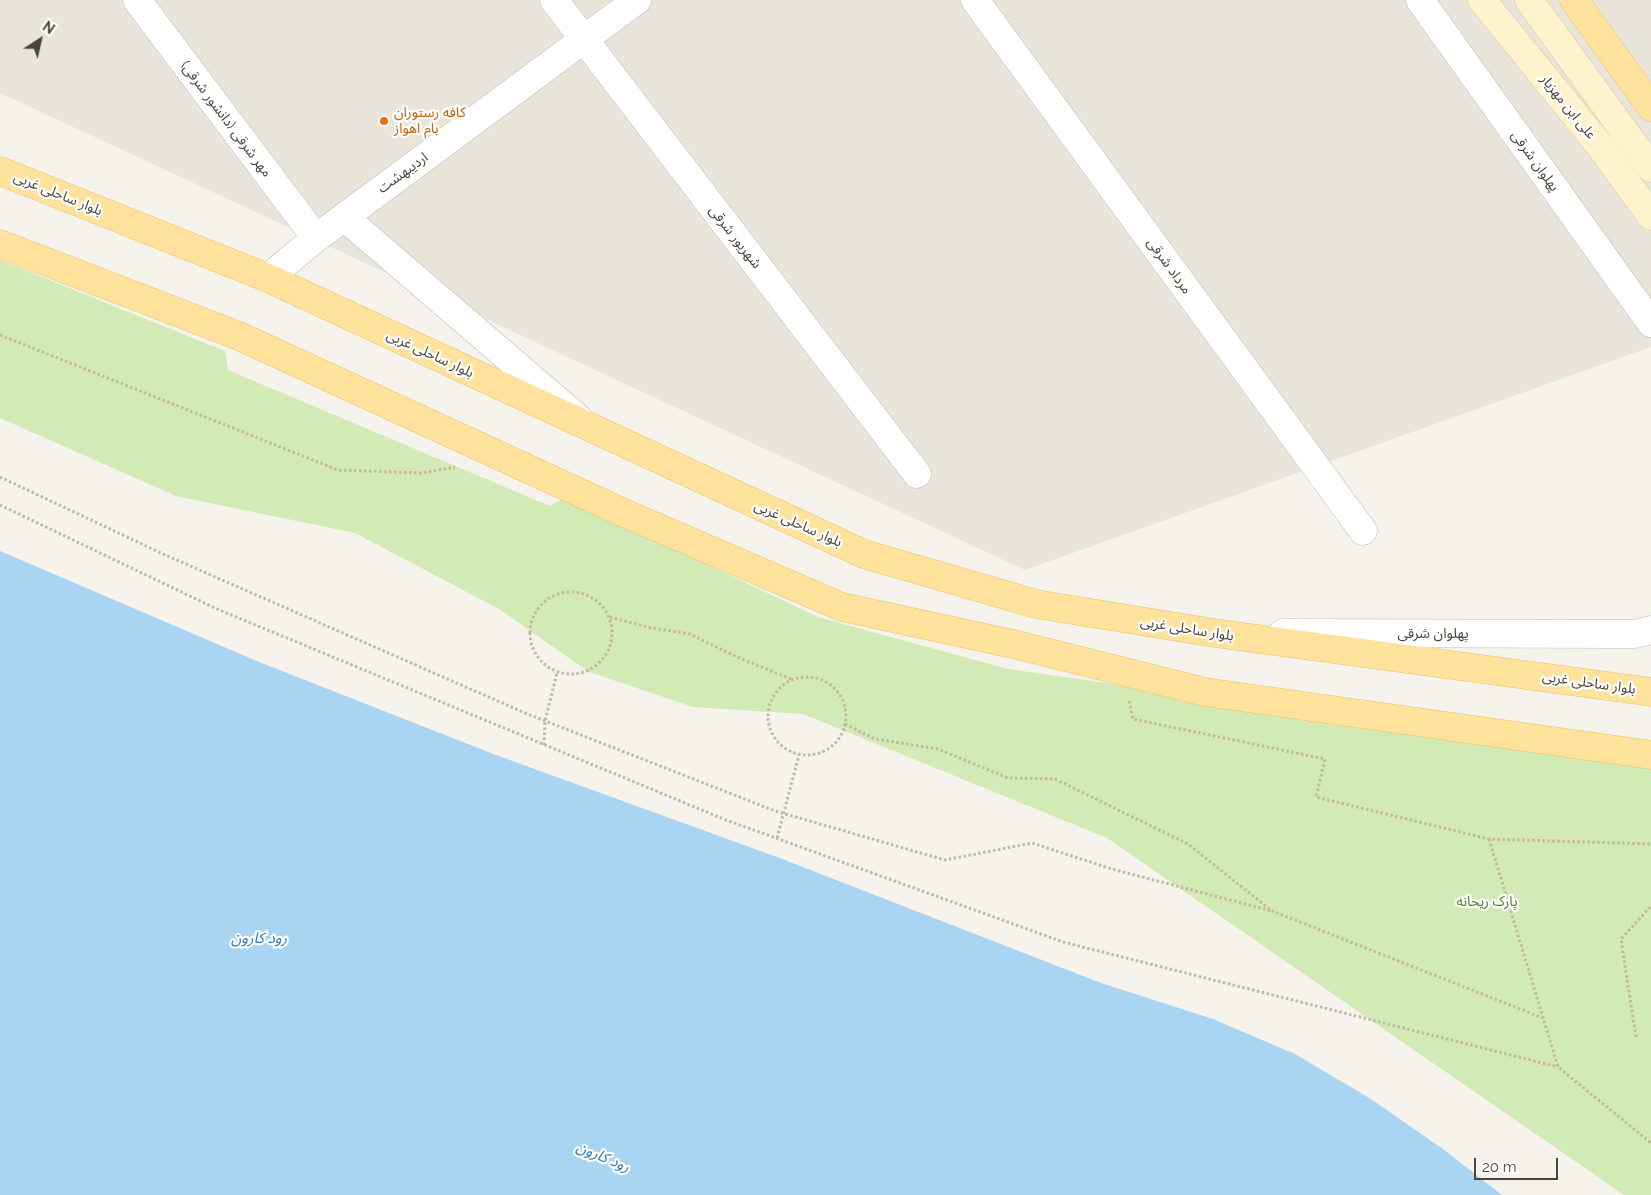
<!DOCTYPE html>
<html>
<head>
<meta charset="utf-8">
<style>
	body { margin:0 }
	#map { position:relative; width:1651px; height:1195px; overflow:hidden; background:#f6f3ec; font-family:Raleway,sans-serif }
	canvas { display:block }
	.north { position:absolute; left:15px; top:15px; width:50px; height:50px; -webkit-text-stroke:4px #fff; paint-order:stroke; rotate:35deg; font-size:14px; font-weight:700; line-height:20px; text-align:center; color:#4b4439 }
	.north::after { content:''; display:block; margin:auto; width:18px; height:22px; background:#4b4439; clip-path:polygon(50% 0,100% 100%,50% 72%,0 100%) }
	.scale { position:absolute; left:1474px; top:1158px; width:84px; height:22px; box-sizing:border-box; border:2px solid #4b4439; border-top:0; padding-left:6px; font-size:15px; line-height:18px; white-space:nowrap; color:#4b4439; -webkit-text-stroke:4px #fff; paint-order:stroke }
</style>
</head>
<body>
<div id="map">
<canvas width="1651" height="1195"></canvas>
<div class="north">N</div>
<div class="scale">20 m</div>
</div>
<script>
const context = document.querySelector('canvas').getContext('2d');
context.lineJoin = 'round';
function fill(path, color) { context.fillStyle = color; context.fill(path, 'evenodd'); }
function trace(path, color, width, dash) { context.strokeStyle = color; context.lineWidth = width; context.lineCap = dash ? 'butt' : 'round'; context.setLineDash(dash || []); context.stroke(path); }
function drawText(font, color, halo, rows, align = 'center') {
  context.font = font + ' Raleway,"Noto Sans Arabic",sans-serif'; context.lineWidth = 4.5; context.setLineDash([]); context.textBaseline = 'middle'; context.strokeStyle = halo; context.fillStyle = color; for (const [text, x, y, turn = 0] of rows) {
    context.save(); context.translate(x, y); context.rotate((+turn || 0) * Math.PI / 180); context.textAlign = isNaN(turn) ? turn : align; if (halo) context.strokeText(text, 0, 0); context.fillText(text, 0, 0); context.restore();
  }
}
fill(new Path2D(`
	M0,0h1651v347l-626,223 -1025,-477z`), '#eae5da');
fill(new Path2D(`
	M0,260l225,91 3,19 322,136 15,-9 253,120 190,52 643,91v435h-27l-517,-357 -304,-124 -110,-7 -104,-35 -90,-63 -144,-76 -179,-37 -176,-78z`), '#d2eab5');
fill(new Path2D(`
	M0,551l259,111 237,93 281,102 324,126 112,36 82,35 76,45 72,50 59,46h-1502z`), '#a9d4f2');
const street = new Path2D(`
	M137,0l179,238
	M554,0l363,474
	M975,0l388,531
	M1420,0l231,323
	M344,217l234,201
	M268,278l48,-40 321,-238
	M1283,633l352,1 16,-4`);
const secondary = new Path2D(`
	M1482,0l119,147 50,69
	M1529,0l122,168`);
const primary = new Path2D(`
	M1574,0l77,107
	M0,171l268,107 596,276 172,50 178,29 437,59
	M0,244l239,92 385,177 218,94 171,37 192,48 446,63`);
trace(street, '#c2bbae', 29);
trace(secondary, '#d6c79b', 29);
trace(primary, '#e6c16a', 29);
trace(new Path2D(`
	M0,335l338,135 84,3 33,-6
	M0,477l163,77 362,159 250,98 170,49 87,-17 80,26 160,42
	M0,505l217,104 509,211 337,122 495,125
	M530 633a41 41 0 1 1 82 0a41 41 0 1 1-82 0Z
	M610,617l37,10 43,7 47,23 54,22
	M768 716a39 39 0 1 1 78 0a39 39 0 1 1-78 0Z
	M1129,701l4,18 192,40 -9,38 173,42 162,5
	M845,724l30,15 63,10 70,29 47,1 133,65 84,67 271,107
	M544,745l1,-24 12,-48
	M777,838l22,-83
	M1489,839l69,228 93,76
	M1636,1037l-15,-98 30,-33`), '#c4b79f', 3, [2.5, 2.5]);
trace(street, '#fff', 28);
trace(secondary, '#fff3cd', 28);
trace(primary, '#ffe39c', 28);
for (const [x, y, r, color] of [
	[384,121,5,"#e8710a"]
]) { const dot = new Path2D(); dot.arc(x, y, r, 0, 2 * Math.PI); context.fillStyle = color; context.fill(dot); trace(dot, '#fff', 2); }
drawText('14px', '#4b4439', '#fff', [
	["علی ابن مهزیار",1568,107,51],
	["مهر شرقی (دانشور شرقی)",226,119,53],
	["پهلوان شرقی",1535,161,54],
	["اردیبهشت",403,173,-36],
	["بلوار ساحلی غربی",58,194,22],
	["شهریور شرقی",735,237,52],
	["مرداد شرقی",1169,266,54],
	["بلوار ساحلی غربی",430,354,25],
	["بلوار ساحلی غربی",798,524,24],
	["بلوار ساحلی غربی",1187,629,9],
	["پهلوان شرقی",1433,634],
	["بلوار ساحلی غربی",1589,683,8]
]);
drawText('14px', '#c56008', '#fff', [
	["کافه رستوران",394,113],
	["بام اهواز",394,129]
], 'left');
drawText('14px', '#4a7f2a', '#fff', [
	["پارک ریحانه",1487,902]
]);
drawText('italic 15px', '#2e7ab2', '#fff', [
	["رود کارون",259,938],
	["رود کارون",603,1157,23]
]);
</script>
</body>
</html>
